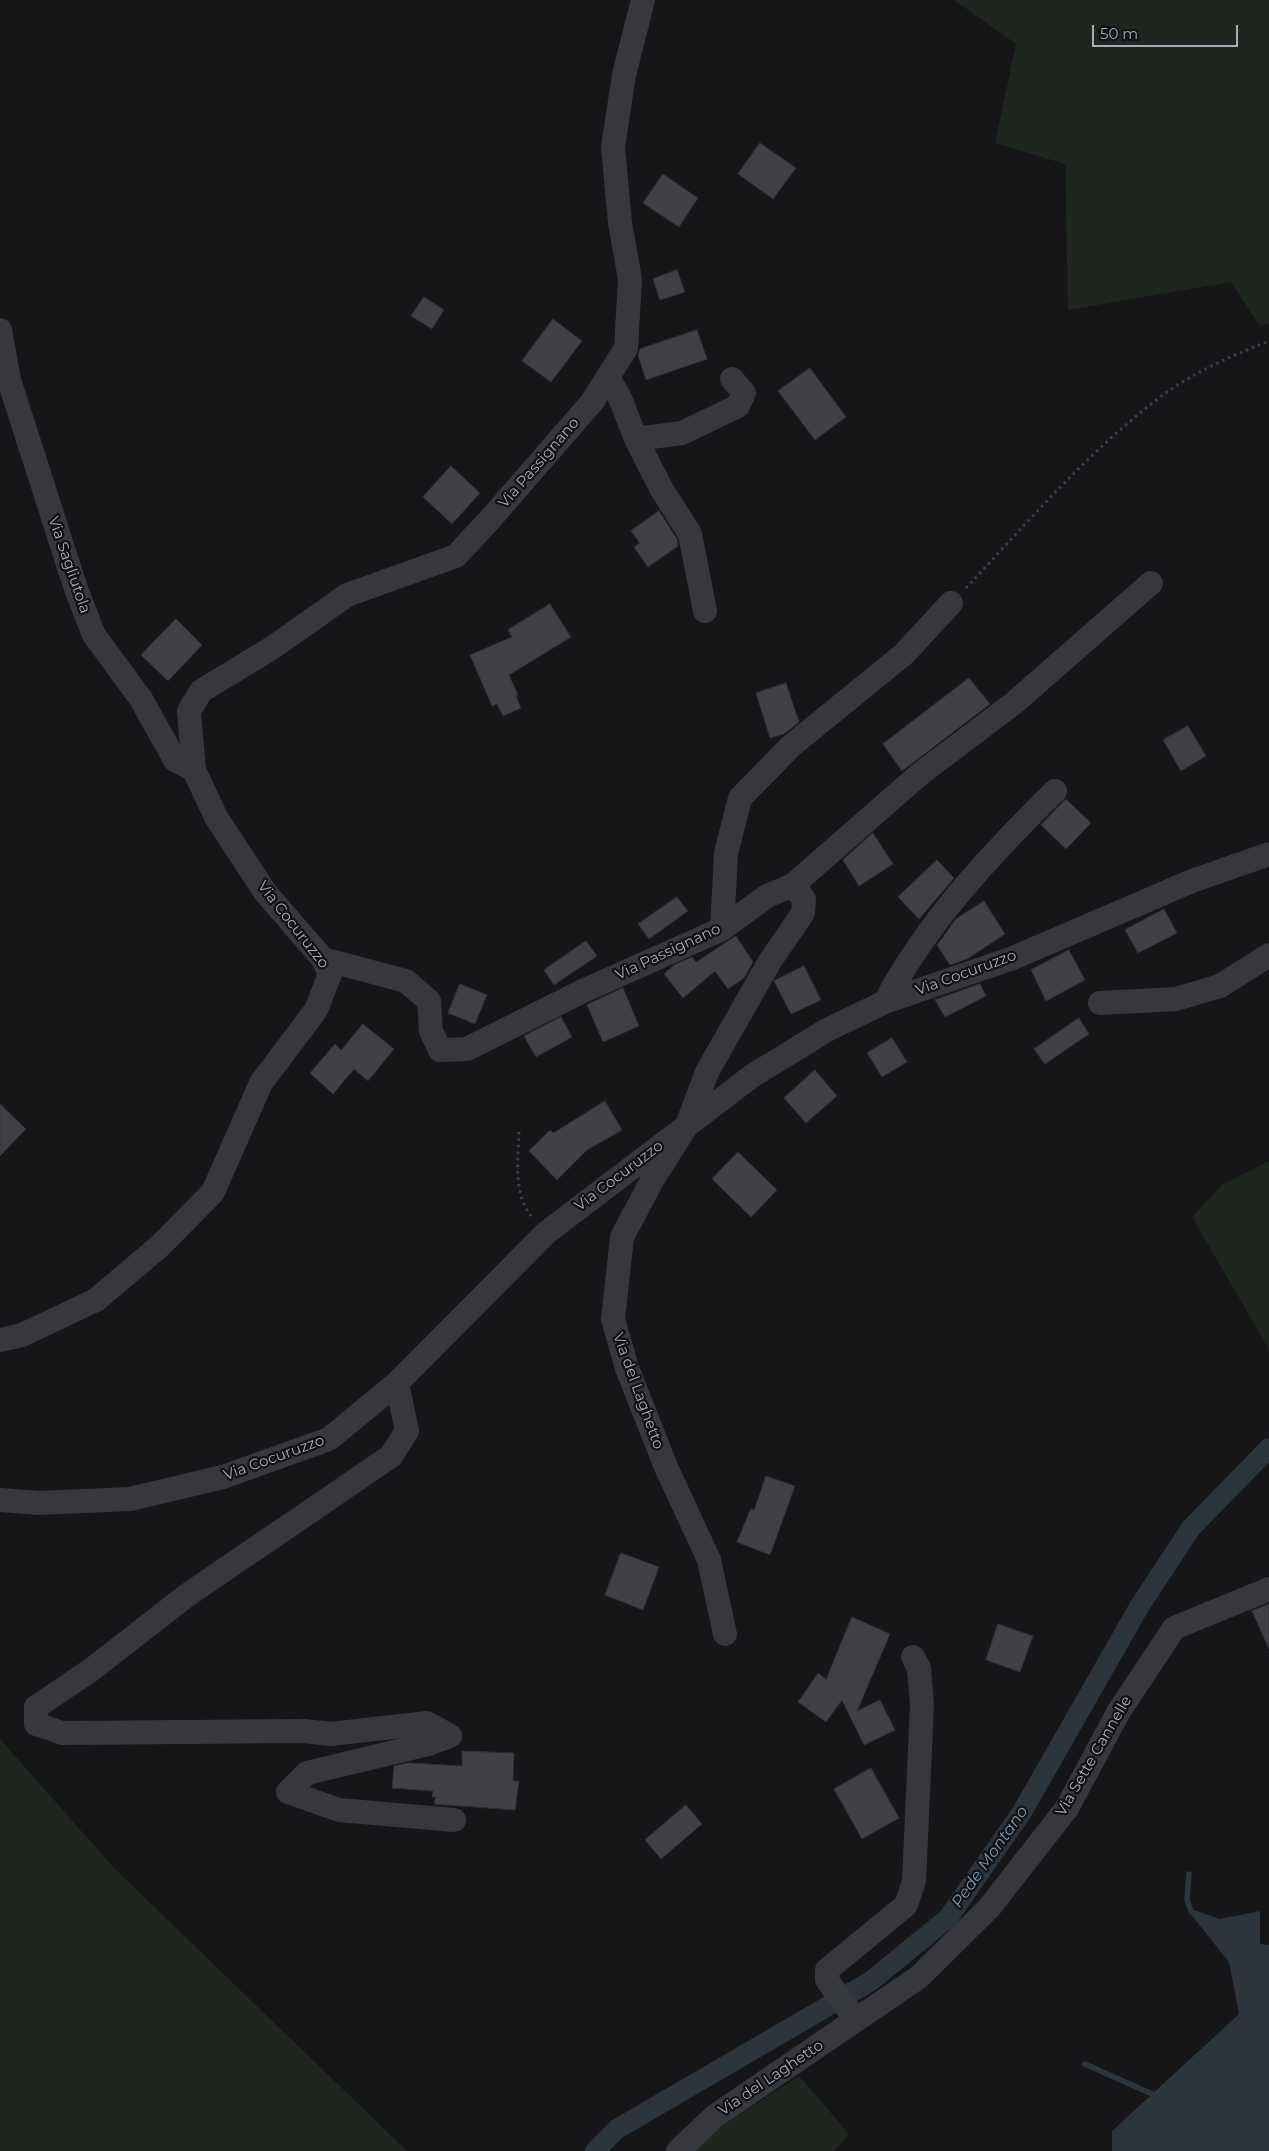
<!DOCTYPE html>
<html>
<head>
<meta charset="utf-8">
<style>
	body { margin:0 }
	#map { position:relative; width:1269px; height:2151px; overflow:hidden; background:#161618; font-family:Montserrat,sans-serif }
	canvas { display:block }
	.scale { position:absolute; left:1092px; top:25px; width:146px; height:22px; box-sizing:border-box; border:2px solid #a8adb8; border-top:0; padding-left:6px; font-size:15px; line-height:18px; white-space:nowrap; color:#a8adb8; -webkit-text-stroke:4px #111113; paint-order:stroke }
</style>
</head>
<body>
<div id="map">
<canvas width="1269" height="2151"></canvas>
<div class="scale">50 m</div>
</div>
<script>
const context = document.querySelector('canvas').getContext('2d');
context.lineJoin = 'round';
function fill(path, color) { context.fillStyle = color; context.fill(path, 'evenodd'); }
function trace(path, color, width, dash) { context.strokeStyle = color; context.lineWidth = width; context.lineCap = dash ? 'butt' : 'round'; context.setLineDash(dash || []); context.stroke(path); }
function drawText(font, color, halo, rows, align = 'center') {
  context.font = font + ' Montserrat,sans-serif'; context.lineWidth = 4.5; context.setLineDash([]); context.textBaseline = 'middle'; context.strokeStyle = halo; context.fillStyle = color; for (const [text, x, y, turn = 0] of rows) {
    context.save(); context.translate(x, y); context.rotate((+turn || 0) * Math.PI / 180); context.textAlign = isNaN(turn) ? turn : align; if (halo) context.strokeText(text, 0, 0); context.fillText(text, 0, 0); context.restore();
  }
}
fill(new Path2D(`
	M954,0h315v324l-10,1 -28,-43 -163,28 -3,-146 -70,-21 21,-99z
	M1269,1161v188l-77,-132 30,-32z
	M0,1739l115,130 292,282h-407z
	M799,2076l50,58 -15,17h-140l15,-16z`), '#1e261f');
fill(new Path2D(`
	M1194,1910l26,9 40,-8v33l9,1v206h-157v-20l127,-117 -10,-52 -40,-50z`), '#2c353c');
trace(new Path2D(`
	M1189,1874l-2,26 4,11
	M1085,2064l67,30`), '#2c353c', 5.5);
trace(new Path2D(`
	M595,2151l22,-22 254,-148 77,-63 74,-106 117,-205 52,-79 78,-80`), '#2c353c', 20);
const building = new Path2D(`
	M760,143l36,25 -23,31 -35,-25z
	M663,174l35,24 -19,29 -36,-24z
	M677,270l8,22 -25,8 -7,-21z
	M424,297l20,13 -12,19 -21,-13z
	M553,319l29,22 -31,41 -29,-21z
	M697,330l10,29 -61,21 -8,-25 2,-6z
	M810,368l36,49 -31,23 -37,-49z
	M451,466l29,27 -28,31 -29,-27z
	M659,511l18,28 1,7 -30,21 -14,-20 6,-4 -9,-12z
	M550,604l21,33 -62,38 9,20 -2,1 5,12 -18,8 -6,-12 -5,2 -22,-51 42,-18 -4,-7z
	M176,619l26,26 -34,36 -27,-26z
	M969,678l21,26 -88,67 -19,-27z
	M786,683l13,39 -15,12 -14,4 -14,-45z
	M1188,726l18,30 -25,15 -18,-31z
	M1066,799l25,24 -25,26 -25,-24z
	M873,833l20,31 -34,22 -16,-26z
	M937,860l17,18 -35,41 -21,-22z
	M677,897l11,14 -39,28 -11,-15z
	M984,901l21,33 -38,25 -17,6 -13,-20 19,-26z
	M1164,909l13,24 -39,20 -13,-23z
	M736,936l17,26 -9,16 -16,11 -13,-18 -32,27 -19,-24 10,-9 18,-8 4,5z
	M586,941l11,15 -43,29 -10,-15z
	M1069,950l16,30 -39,21 -15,-31z
	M804,966l17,34 -30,14 -17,-33z
	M460,984l27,11 -12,29 -27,-11z
	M980,984l6,12 -41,21 -10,-17z
	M623,988l16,38 -36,16 -16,-37z
	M561,1017l11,20 -36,20 -12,-21z
	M1079,1018l10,16 -44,30 -11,-15z
	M363,1024l31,25 -26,32 -14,-12 -21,25 -23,-21 25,-29 6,6z
	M892,1038l15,24 -25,15 -15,-24z
	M815,1070l22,26 -31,27 -22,-25z
	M605,1101l17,29 -35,20 -30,30 -28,-29 21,-21 3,3z
	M0,1104l26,25 -26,27z
	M738,1152l39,38 -26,27 -39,-38z
	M766,1476l29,10 -25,69 -33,-13 14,-34 3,2z
	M621,1553l38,14 -16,43 -38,-15z
	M1269,1604v45l-17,-38z
	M852,1617l38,17 -33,77 23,-11 15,30 -31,15 -22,-45 -16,22 -28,-20 20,-29 8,6z
	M998,1624l35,12 -13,36 -34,-12z
	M462,1751l52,2 -1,28h6l-4,29 -81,-6 2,-7h-4l1,-6 -41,-3 2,-22 14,-3 54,3z
	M871,1768l28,50 -37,21 -28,-50z
	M686,1805l16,19 -41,35 -16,-19z`);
fill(building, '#404145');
trace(building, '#303034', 1);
trace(new Path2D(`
	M966,588c60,-64 119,-133 189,-187 34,-27 74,-44 114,-60
	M519,1132c-1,26 -6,64 13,85`), '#3d3f44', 3, [2.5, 4]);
trace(new Path2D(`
	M0,330l9,50 67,209 18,46 47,64 34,61 19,10
	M608,377l12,21 16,41 25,49 29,46 15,77
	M636,439l46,-6 56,-27 6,-13 -12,-14
	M793,885l127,-111 94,-71 137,-120
	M722,929l4,-76 14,-55 51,-52 113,-92 47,-51
	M323,959l83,22 23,20 2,30 9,19 27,-1 116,-58 139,-62 45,-33 26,-11 11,14 -1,14 -33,48 -63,111 -20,53 -33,52 -32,60 -9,82 14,49 39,99 43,93 16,74
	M885,1002c42,-80 106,-148 170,-211
	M1100,1003l76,-4 44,-13 49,-31
	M0,1340l22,-5 74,-35 65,-55 52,-53 48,-109 55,-73 14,-36 -7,-15 -58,-67 -49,-75 -22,-47 -5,-59 12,-20 71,-43 75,-53 109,-39 37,-40 99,-114 34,-54 4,-69 -10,-56 -7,-76 11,-72 19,-75
	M397,1383l10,48 -16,25 -205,140 -95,74 -55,37v17l26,9 242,-2 27,3 96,-11 23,13 -22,8 -121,29 -19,19 51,18 115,10
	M0,1500l39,3 91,-4 93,-22 106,-38 68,-56 149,-150 206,-157 75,-46 58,-28 128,-44 179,-77 77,-27
	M856,2020l-29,-40v-10l79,-65 8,-24 8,-176 -3,-37 -6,-11
	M678,2151l37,-35 204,-139 70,-69 78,-100 52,-97 55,-83 95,-39`), '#37383d', 24);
drawText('15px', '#a8adb8', '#111113', [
	["Via Passignano",539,463,-49],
	["Via Sagliutola",69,565,71],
	["Via Cocuruzzo",293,925,52],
	["Via Passignano",668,952,-25],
	["Via Cocuruzzo",966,973,-20],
	["Via Cocuruzzo",619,1176,-37],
	["Via del Laghetto",638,1391,70],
	["Via Cocuruzzo",274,1458,-20],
	["Via Sette Cannelle",1094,1756,-60],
	["Via del Laghetto",771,2078,-34]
]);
drawText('italic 16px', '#7f9bb3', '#111113', [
	["Pede Montano",990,1857,-55]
]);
</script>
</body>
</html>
